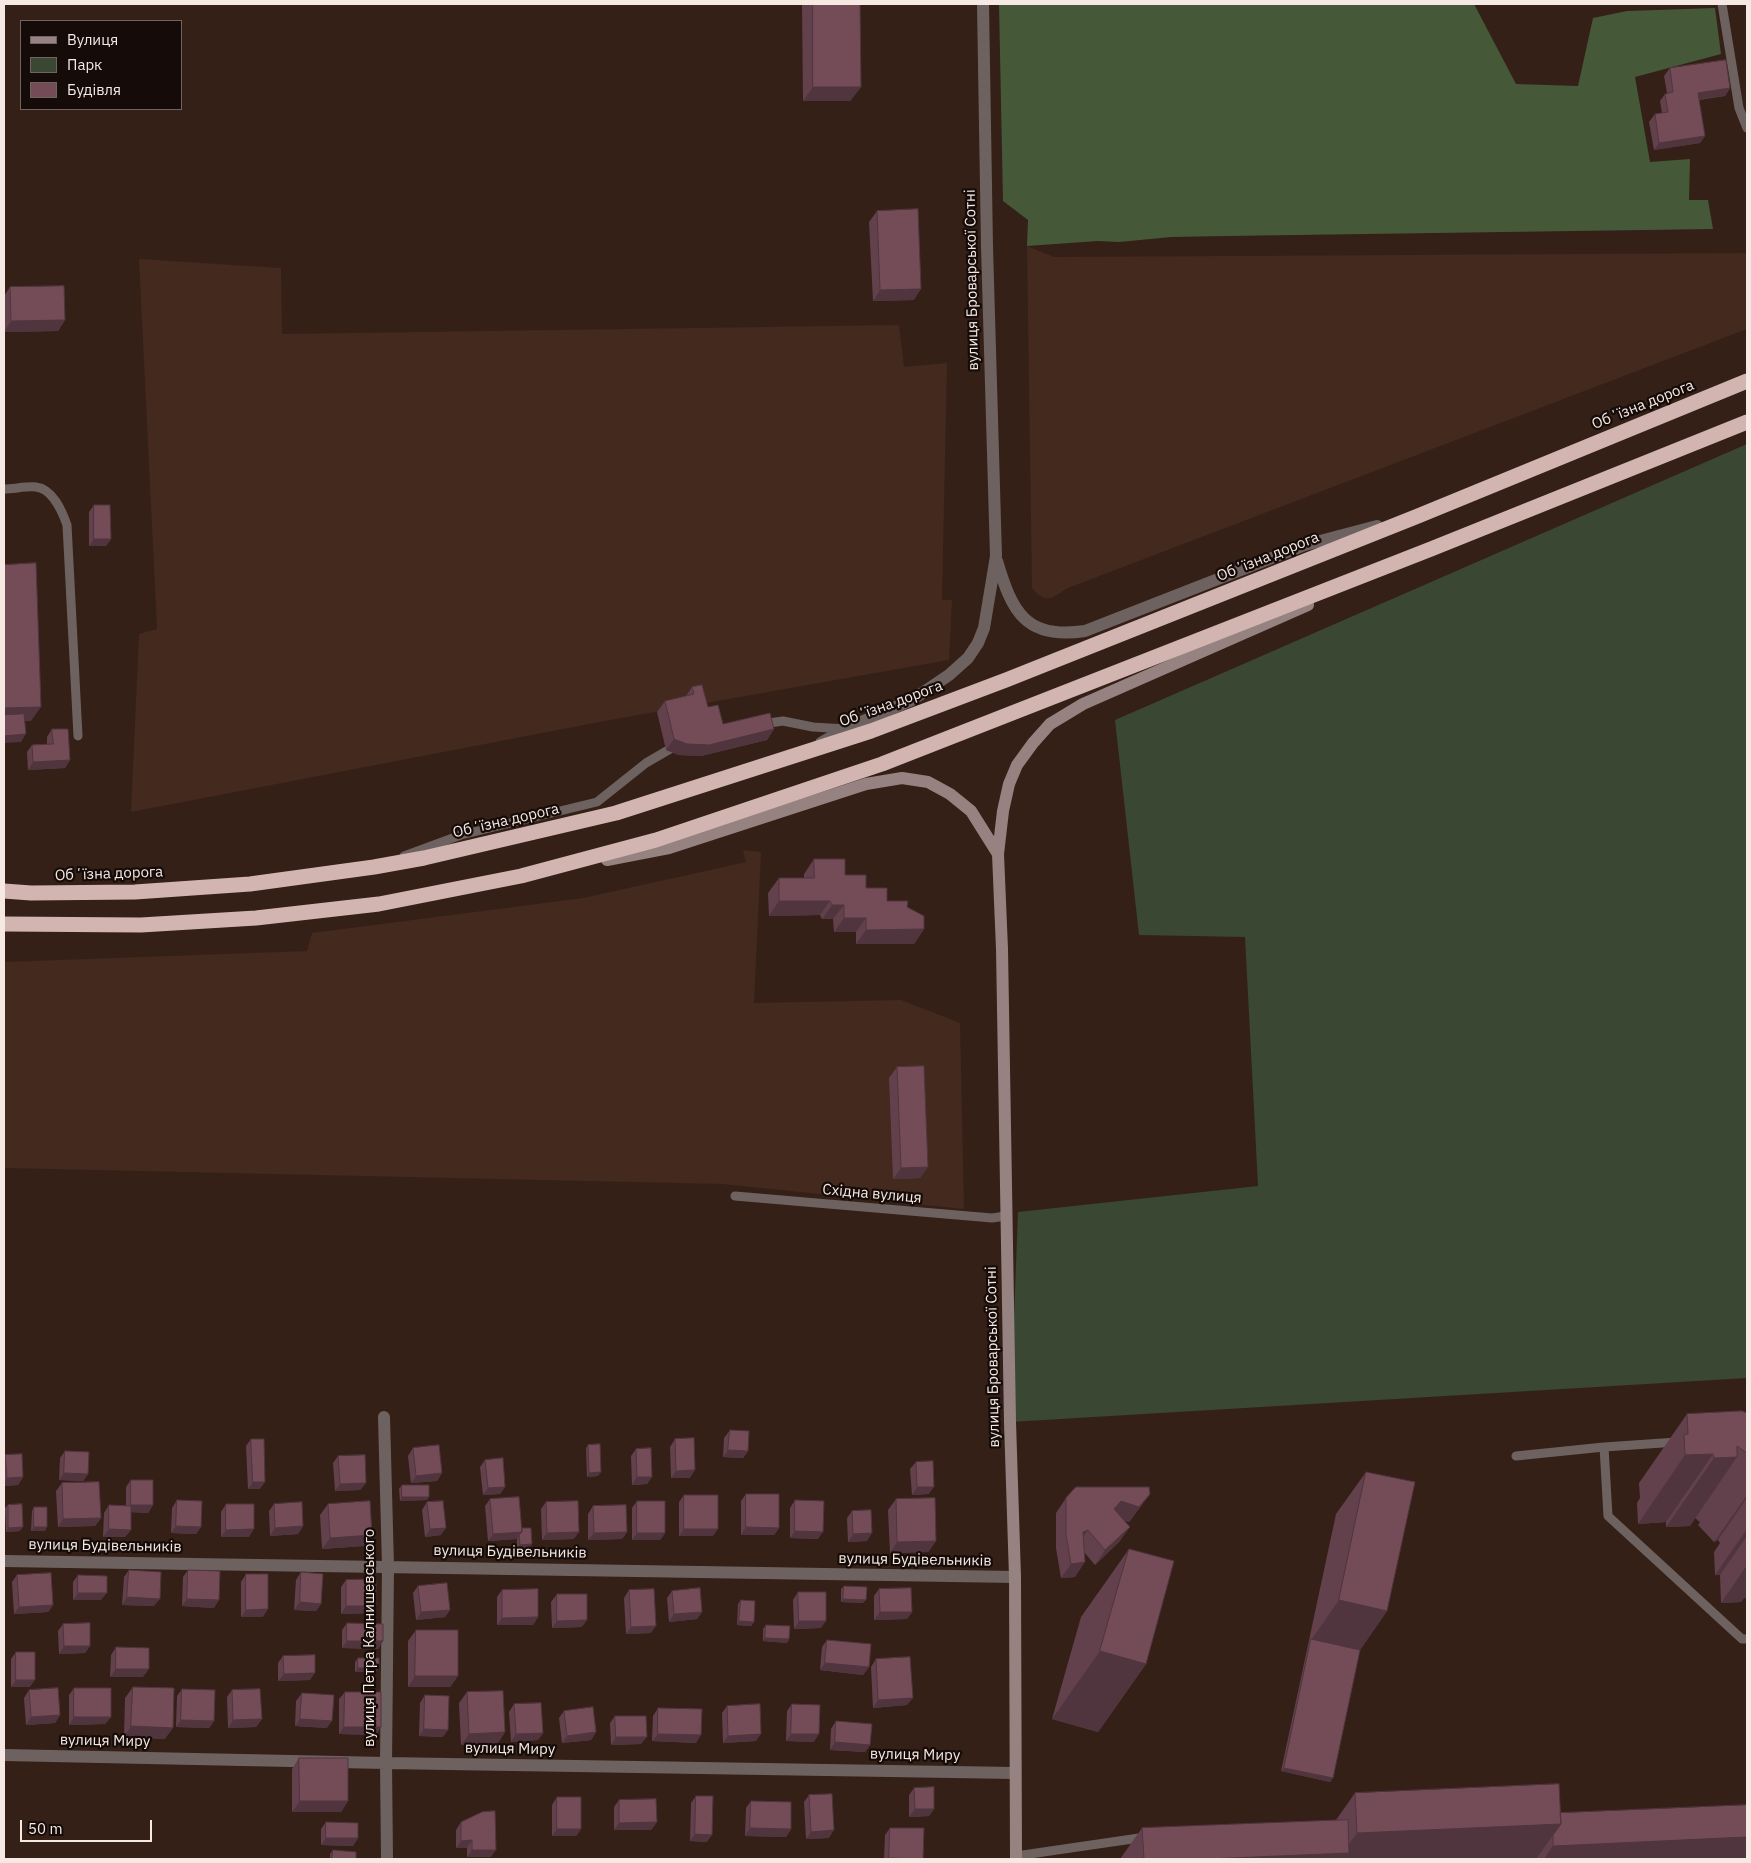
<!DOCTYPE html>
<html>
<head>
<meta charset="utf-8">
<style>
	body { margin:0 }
	#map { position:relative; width:1751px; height:1863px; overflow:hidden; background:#342017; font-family:"IBM Plex Sans",sans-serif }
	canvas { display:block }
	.frame { position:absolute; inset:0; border:5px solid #f6e8e2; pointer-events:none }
	.legend { position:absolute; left:20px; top:20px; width:162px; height:90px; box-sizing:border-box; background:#150c09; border:1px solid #6f6460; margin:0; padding:6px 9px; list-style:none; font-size:15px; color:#f6e8e2 }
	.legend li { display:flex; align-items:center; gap:10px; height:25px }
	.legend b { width:25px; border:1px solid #6f6460 }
	.scale { position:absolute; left:20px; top:1820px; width:132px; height:22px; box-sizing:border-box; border:2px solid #f6e8e2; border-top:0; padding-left:6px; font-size:15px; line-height:18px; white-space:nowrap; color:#f6e8e2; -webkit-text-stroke:4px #150c09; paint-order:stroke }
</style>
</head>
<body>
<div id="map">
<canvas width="1751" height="1863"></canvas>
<div class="frame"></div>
<ul class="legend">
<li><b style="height:6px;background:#968381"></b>Вулиця</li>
<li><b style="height:14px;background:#3a4733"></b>Парк</li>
<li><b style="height:14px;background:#734c58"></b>Будівля</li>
</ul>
<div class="scale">50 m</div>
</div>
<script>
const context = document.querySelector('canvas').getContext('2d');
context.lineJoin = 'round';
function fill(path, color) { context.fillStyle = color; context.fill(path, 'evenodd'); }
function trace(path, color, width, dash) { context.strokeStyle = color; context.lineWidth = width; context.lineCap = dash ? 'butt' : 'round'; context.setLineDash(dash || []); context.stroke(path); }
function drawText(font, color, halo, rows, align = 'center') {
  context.font = font + ' "IBM Plex Sans",sans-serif'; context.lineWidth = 4.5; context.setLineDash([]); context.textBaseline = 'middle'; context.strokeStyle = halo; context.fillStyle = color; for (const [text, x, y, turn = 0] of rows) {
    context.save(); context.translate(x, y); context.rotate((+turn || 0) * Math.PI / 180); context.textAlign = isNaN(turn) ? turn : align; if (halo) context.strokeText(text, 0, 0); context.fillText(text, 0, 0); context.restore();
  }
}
fill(new Path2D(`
	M1027,246l27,11 693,-4v76l-679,259 -16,10h-8l-7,-4 -5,-6z
	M139,259l142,9 1,66 617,-9 5,42 43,-4 -5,237h10l-3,60 -339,60 -479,92 8,-178 18,-5z
	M743,850l18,2 -7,151 147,-3 59,23 4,186 -242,-25 -718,-16v-206l303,-11 5,-18 271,-35 163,-36z`), '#43291e');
fill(new Path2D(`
	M1747,444v934l-737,44 8,-210 240,-26 -13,-249 -106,-2 -24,-215z`), '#3a4733');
fill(new Path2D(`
	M999,4h475l42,80 62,2 15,-68 34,-7 88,-3 6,46 -86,23 15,85 40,-3 -1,41h19l5,29 -487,7 -55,1 -52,5 -21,-1 -71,5 1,-26 -25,-19z`), '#455939');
trace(new Path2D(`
	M1722,4l17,104 8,20
	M4,489c10,0 22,-3 32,-2 17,2 26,24 31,38l11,211
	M762,724l21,-3 30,6 33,2
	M404,856l57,-21 136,-33 49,-39 31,-18
	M735,1196l257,22 14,-2
	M1604,1447l4,69 134,123h5
	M1516,1456l88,-9 73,-5
	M1016,1856l130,-19`), '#6e6260', 9);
trace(new Path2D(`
	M997,561c15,51 29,79 88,70l220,-86 72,-19
	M821,743l24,-14 67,-29 37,-25 19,-17 10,-15 6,-15 12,-72 -9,-309 -4,-243
	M384,1417l4,149 -2,197 1,96
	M4,1561l1011,16
	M4,1755l382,8 629,10`), '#6e6260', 12);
trace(new Path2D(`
	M607,860l62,-12 197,-64 36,-6 26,4 22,12 21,17 27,43
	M1016,1859l-1,-282 -5,-155 -8,-473 -4,-95 5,-43 6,-27 8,-19 16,-22 17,-19 33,-20 225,-99`), '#968381', 12);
trace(new Path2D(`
	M4,891l27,2 104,-1 115,-8 124,-17 50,-9 192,-45 255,-82 135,-51 412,-164 329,-135
	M4,924l137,1 115,-7 123,-14 142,-28 135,-36 226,-76 549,-215 316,-127`), '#d2b5b1', 15);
fill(new Path2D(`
	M802,4h58l1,83 -11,14h-47z
	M1670,68l60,20 -5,8 -26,4 6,36 -5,7 -46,7 -5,-28 6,-8 7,-1 -2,-12 5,-7 2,-1 -3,-17z
	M877,211l37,89 -41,1 -4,-79z
	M10,287l55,33 -7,11 -54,1v-36z
	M94,505l17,34 -5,7h-17v-34z
	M692,687l16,20 15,17 51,5 -7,11 -66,16 -22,-1 -13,-5 -9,-38 8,-11 21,-5z
	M52,729l18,31 -5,8 -37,2 -1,-18 5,-7 15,-1v-7z
	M814,859l31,16 42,26 20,6 17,22 -10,15h-58v-12h-22l-1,-13h-11l-2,-4 -51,1 -1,-23 11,-15h25v-4z
	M897,1067l31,100 -8,11 -27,1 -4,-101z
	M1747,1413v185h-3l-3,4 -20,1 -1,-28h-5l-1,-23 6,-9 -2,-3 -4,2 -16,-17 2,-3 -5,-4 -5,8 -24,1v-5l-28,2 -1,-21 3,-5 -1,-15 48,-69z
	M730,1430l18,21 -5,7 -20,-1 1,-19z
	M251,1439l9,50h-12l-2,-43z
	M675,1439l15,39h-19l-1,-31z
	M588,1445l10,31 -11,1 -1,-29z
	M413,1448l29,25 -5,8 -26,2 -3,-27z
	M636,1449l16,28 -5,7 -15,1 -1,-29z
	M65,1451l23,23 -5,7 -24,-1 1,-22z
	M5,1455l18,22 -5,8 -14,1v-29z
	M338,1456l28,27 -6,7 -25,1 -2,-28z
	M485,1460l20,27 -5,7 -17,1 -3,-28z
	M916,1462l13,32 -17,1 -2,-26z
	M1366,1472l21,139 -27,39 -27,128 -3,4 -49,-11 55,-257z
	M131,1480l22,25 -5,8 -17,-1v18l-6,7h-22l1,-24 5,-8 17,1v-19z
	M62,1483l39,35 -6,8 -37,1 -2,-36z
	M402,1485l25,15 -27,1 -1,-12z
	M746,1494l33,34 -5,7h-33v-34z
	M1150,1494l-21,28 -5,-2 -4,21 -25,24 -11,-13 -9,25 -14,1 -5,-30v-35l10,-15z
	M684,1495l29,41h-34v-34z
	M490,1499l32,29 8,20 -13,1v-10l-29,2 -3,-35z
	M896,1499l40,42 -8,11 -38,1 -2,-43z
	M177,1500l24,27 -5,7 -25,-1 1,-25z
	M795,1500l23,39 -28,-1v-30z
	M637,1501l28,32 -5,7h-28v-32z
	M427,1502l14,33 -16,2 -3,-27z
	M546,1502l28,37 -32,1 -1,-31z
	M226,1504l23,33h-28v-25z
	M274,1504l29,22 -5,8 -28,2 -1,-25z
	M328,1504l44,31 -8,11 -42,3 -2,-34z
	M8,1505l12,26 -14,1 -1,-24z
	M593,1506l34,26 -5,7 -34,1v-26z
	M34,1507l11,24h-14l1,-20z
	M852,1511l15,30 -19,1 -1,-24z
	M1129,1549l17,115 -48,68 -46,-13 29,-102z
	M129,1570l25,36 -32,-1 2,-28z
	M188,1570l26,38 -32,-2 1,-29z
	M301,1572l20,32 -5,7 -22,-1 2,-30z
	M246,1574l17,43h-22v-35z
	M17,1575l36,30 -5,7 -34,2 -2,-32z
	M78,1575l23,25h-28v-18z
	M346,1580l30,26 -5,7 -30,1v-27z
	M418,1586l32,24 -5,7 -29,3 -3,-27z
	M844,1586l19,17 -22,-1v-13z
	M879,1589l33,23 -5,7 -33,1v-24z
	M502,1590l36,27 -5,8h-36v-28z
	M629,1590l22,43 -25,1 -2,-36z
	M672,1591l30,21 -5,7 -28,3 -2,-24z
	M798,1592l23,36 -27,1 -1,-29z
	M557,1594l25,33 -30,1 -1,-26z
	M741,1600l13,22 -3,4 -14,-1 1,-21z
	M347,1623l36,18 -5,8 -36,-1v-18z
	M63,1624l27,22 -5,7 -26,1 -1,-23z
	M766,1625l23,14 -2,4 -24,-2v-12z
	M416,1630l42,46 -8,11h-42v-46z
	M827,1640l42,27 -6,8 -43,-5 2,-23z
	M116,1647l27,30h-33l1,-22z
	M16,1652l14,35h-19v-28z
	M283,1656l27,24 -32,1v-18z
	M358,1658l18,14h-21v-10z
	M876,1659l31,46 -34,3 -2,-41z
	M133,1687l32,52 -41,-2 1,-39z
	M74,1688l37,29 -6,7 -36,1v-30z
	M182,1689l32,32 -5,7 -33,-1 1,-31z
	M29,1690l31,25 -5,8 -29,2 -2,-27z
	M232,1690l30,29 -6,8 -28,1 -1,-31z
	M345,1692l36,35 -5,8 -37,-1v-35z
	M467,1692l38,40 -7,11 -37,2 -2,-42z
	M302,1693l25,35 -32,-2 1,-25z
	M425,1695l18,42 -24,-1 1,-33z
	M514,1704l29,29 -5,7 -27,2 -2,-30z
	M792,1704l22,38 -28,-1 1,-30z
	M727,1706l29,35 -33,2 -1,-30z
	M658,1708l38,35 -44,-2 1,-25z
	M564,1711l32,21 -5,8 -29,3 -3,-25z
	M615,1716l26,28 -30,1 -1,-22z
	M836,1721l34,24 -5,7 -35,-2 1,-21z
	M299,1758l49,43 -7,11h-49v-43z
	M914,1788l20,21 -5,7 -20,1v-22z
	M1355,1793l205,20 187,46h-627l22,-31 194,-8z
	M809,1795l20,43 -23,1 -2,-37z
	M696,1796l11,46 -17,-1 1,-38z
	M557,1797l24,32 -5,7h-24v-31z
	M619,1800l38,22 -6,8h-37v-23z
	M751,1801l40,28 -5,8 -41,-1 1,-28z
	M326,1822l32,16 -5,8 -32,-1v-16z
	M461,1822l30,35h-24v-9h-11v-18z
	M890,1828l33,31h-39l1,-24z
	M333,1850l23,9h-26v-5z`), '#63414c');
fill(new Path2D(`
	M813,87h48l-11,14h-47z
	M1730,88l-5,8 -32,4 5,-7z
	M1705,136l-5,7 -46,7 5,-7z
	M921,289l-7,11 -41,1 7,-11z
	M65,320l-7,11 -54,1 7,-11z
	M94,539h17l-5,7h-17z
	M41,707l-10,14 -27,1v-14z
	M774,729l-7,11 -66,16 -22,-1 -13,-5 8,-11z
	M26,734l-5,8 -17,1v-7z
	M70,760l-5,8 -37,2 5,-8z
	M779,901h51l-10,14 -51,1z
	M832,905h12l-11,14h-11z
	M844,918h22l-10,14h-22z
	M924,929l-10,15h-58l10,-14z
	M928,1167l-8,11 -27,1 8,-11z
	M728,1450l20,1 -5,7 -20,-1z
	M1713,1454l-47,68 -28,2 47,-69z
	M1737,1457l-47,69 -24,1 48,-69z
	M695,1470l-5,8h-19l5,-7z
	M601,1472l-3,4 -11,1 2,-4z
	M64,1473l24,1 -5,7 -24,-1z
	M442,1473l-5,8 -26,2 5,-7z
	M23,1477l-5,8 -14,1v-3l3,-5z
	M637,1477h15l-5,7 -15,1z
	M253,1482h12l-5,7h-12z
	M366,1483l-6,7 -25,1 5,-7z
	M505,1487l-5,7 -17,1 5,-7z
	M917,1487h17l-5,7 -17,1z
	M1150,1494l-21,28 -18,-6 3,-7 7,-8z
	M1747,1495v3l-29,42 -4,2z
	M402,1497h27l-2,3 -27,1z
	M131,1505h22l-5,8 -22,-1z
	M101,1518l-6,8 -37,1 5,-8z
	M176,1526l25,1 -5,7 -25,-1z
	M303,1526l-5,8 -28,2 5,-8z
	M23,1527l-3,4 -14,1 2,-4z
	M34,1527h13l-2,4h-14z
	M746,1527l33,1 -5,7h-33z
	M1130,1527l-10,14 -25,24 10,-15z
	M446,1528l-5,7 -16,2 5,-8z
	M109,1529l22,1 -6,7h-22z
	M254,1529l-5,8h-28l5,-7z
	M684,1529h34l-5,7h-34z
	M1747,1529v7l-27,39h-5z
	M1088,1530l-10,15 5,-13z
	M795,1531l28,1 -5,7 -28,-1z
	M522,1532l-5,7 -29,2 5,-7z
	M579,1532l-5,7 -32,1 5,-7z
	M627,1532l-5,7 -34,1 6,-7z
	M637,1533h28l-5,7h-28z
	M872,1533l-5,8 -19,1 5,-8z
	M372,1535l-8,11 -42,3 8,-11z
	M936,1541l-8,11 -38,1 7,-11z
	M532,1544l-2,4 -13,1 3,-4z
	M1085,1562l-10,15 -14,1 10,-14z
	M1747,1565v33h-3l-3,4 -20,1z
	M78,1593h29l-6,7h-28z
	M127,1597l33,2 -6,7 -32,-1z
	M187,1599l32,1 -5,8 -32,-2z
	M843,1599l23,1 -3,3 -22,-1z
	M1339,1600l48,11 -29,42 -47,-14 -2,4z
	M300,1602l21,2 -5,7 -22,-1z
	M53,1605l-5,7 -34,2 5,-7z
	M346,1606h30l-5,7 -30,1z
	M268,1609l-5,8h-22l5,-7z
	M450,1610l-5,7 -29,3 5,-8z
	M702,1612l-5,7 -28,3 5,-8z
	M880,1612h32l-5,7 -33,1z
	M538,1617l-5,8h-36l5,-7z
	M587,1620l-5,7 -30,1 5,-7z
	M739,1621l15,1 -3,4 -14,-1z
	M799,1621h27l-5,7 -27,1z
	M656,1626l-5,7 -25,1 5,-7z
	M765,1638l24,1 -2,4 -24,-2z
	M347,1641h36l-5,8 -36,-1z
	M64,1646h26l-5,7 -26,1z
	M1100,1651l46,13 -48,68 -46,-13z
	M825,1663l44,4 -6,8 -43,-5z
	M358,1668h21l-3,4h-21z
	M116,1669h33l-6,8h-33z
	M315,1673l-5,7 -32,1 6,-7z
	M415,1676h43l-8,11h-42z
	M16,1680h19l-5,7h-19z
	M913,1698l-6,7 -34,3 5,-8z
	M60,1715l-5,8 -29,2 5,-8z
	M74,1717h37l-6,7 -36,1z
	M262,1719l-6,8 -28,1 5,-8z
	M300,1719l32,2 -5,7 -32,-2z
	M181,1720l33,1 -5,7 -33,-1z
	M131,1726l42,2 -8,11 -41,-2z
	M344,1727h37l-5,8 -37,-1z
	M424,1729l24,1 -5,7 -24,-1z
	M505,1732l-7,11 -37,2 8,-11z
	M596,1732l-5,8 -29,3 5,-7z
	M543,1733l-5,7 -27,2 5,-8z
	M658,1734l43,1 -5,8 -44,-2z
	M761,1734l-5,7 -33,2 5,-7z
	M791,1734h28l-5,8 -28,-1z
	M616,1737h31l-6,7 -30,1z
	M835,1742l35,3 -5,7 -35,-2z
	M1284,1768l49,10 -3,4 -49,-11z
	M300,1801h48l-7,11h-49z
	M915,1809h19l-5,7 -20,1z
	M657,1822l-6,8h-37l5,-7z
	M1561,1824l-25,35h-329l135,-6 15,-20z
	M750,1828l41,1 -5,8 -41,-1z
	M557,1829h24l-5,7h-24z
	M834,1830l-5,8 -23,1 5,-7z
	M695,1834l17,1 -5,7 -17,-1z
	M1747,1837v22h-203l9,-13z
	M326,1838h32l-5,8 -32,-1z
	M472,1840l-5,8h-11l5,-7z
	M472,1850h24l-5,7h-24z
	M889,1858l34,1h-35z`), '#50353e');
const building = new Path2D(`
	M813,4h47l1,83h-48z
	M1726,60l4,28 -32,5 7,43 -46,7 -4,-29 13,-2 -3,-18 8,-2 -3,-24z
	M918,209l3,80 -41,1 -3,-79z
	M64,286l1,34 -54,1 -1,-34z
	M94,505h16l1,34h-17z
	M36,563l5,144 -37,1v-143z
	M702,685l6,22 10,-2 5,19 47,-11 4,16 -65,16 -22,-1 -13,-5 -9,-38 29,-7 -2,-7z
	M24,714l2,20 -22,2v-21z
	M52,729h16l2,31 -37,2 -1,-17 21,-1z
	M814,859h31v16h21v13h21v13h21l-1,6 17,9v13l-58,1v-12h-22v-13h-12l-2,-4h-51v-23h35z
	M924,1066l4,101 -27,1 -4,-101z
	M1742,1411l5,2v40l-10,-7v11l-23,1 -1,-4 -28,1 -1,-20 4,-1 -1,-20z
	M730,1430l19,1 -1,20 -20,-1z
	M694,1438l1,32 -19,1 -1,-32z
	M251,1439h13l1,43h-12z
	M600,1444l1,28 -12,1 -1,-28z
	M439,1445l3,28 -26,3 -3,-28z
	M651,1448l1,29h-15l-1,-28z
	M65,1451l24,1 -1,22 -24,-1z
	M22,1454l1,23 -16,1 -2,-23z
	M365,1455l1,28 -26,1 -2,-28z
	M503,1458l2,29 -17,1 -3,-28z
	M933,1461l1,26h-17l-1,-25z
	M1366,1472l49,10 -28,129 -48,-11z
	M131,1480h22v25h-22z
	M99,1482l2,36 -38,1 -1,-36z
	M402,1485h27v12h-27z
	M1076,1487h73l1,7 -11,13 -18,-6 -7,8 16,18 -25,23 -17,-20 -5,2 2,30 -14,2 -5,-30v-36z
	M746,1494h33v34l-33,-1z
	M684,1495h34v34h-34z
	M519,1497l3,35 -29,2 -3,-35z
	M935,1498l1,43 -39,1 -1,-43z
	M177,1500l25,1 -1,26 -25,-1z
	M795,1500l29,1 -1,31 -28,-1z
	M370,1501l2,34 -42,3 -2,-34z
	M443,1501l3,27 -16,1 -3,-27z
	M578,1501l1,31 -32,1 -1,-31z
	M637,1501h28v32h-28z
	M302,1502l1,24 -28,2 -1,-24z
	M22,1504l1,23 -15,1v-23z
	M226,1504h28v25l-28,1z
	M109,1505l22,1v24l-22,-1z
	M626,1505l1,27 -33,1 -1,-27z
	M34,1507h13v20h-13z
	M871,1510l1,23 -19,1 -1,-23z
	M522,1528h9l1,16 -12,1 -1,-10 3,-3z
	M1129,1549l45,12 -28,103 -46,-13z
	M129,1570l32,2 -1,27 -33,-2z
	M188,1570l32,1 -1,29 -32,-1z
	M301,1572l22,2 -2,30 -21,-2z
	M51,1573l2,32 -34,2 -2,-32z
	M246,1574h22v35l-22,1z
	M78,1575l29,1v17h-29z
	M376,1579v27h-30v-26z
	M447,1583l3,27 -29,2 -3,-26z
	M844,1586l23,1 -1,13 -23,-1z
	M700,1588l2,24 -28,2 -2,-23z
	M911,1588l1,24h-32l-1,-23z
	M538,1589v28l-36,1v-28z
	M654,1589l2,37 -25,1 -2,-37z
	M798,1592h28v29h-27z
	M557,1594h30v26l-30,1z
	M741,1600l14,1 -1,21 -15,-1z
	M90,1623v23h-26l-1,-22z
	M347,1623l36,1v17h-36z
	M766,1625l24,1 -1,13 -24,-1z
	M416,1630h42v46h-43z
	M1311,1639l49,11 -27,128 -49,-10z
	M827,1640l44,4 -2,23 -44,-4z
	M116,1647l33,1v21h-33z
	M16,1652h19v28h-19z
	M315,1655v18l-31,1 -1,-18z
	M910,1657l3,41 -35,2 -2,-41z
	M358,1658h21v10h-21z
	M133,1687l41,1 -1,40 -42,-2z
	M58,1688l2,27 -29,2 -2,-27z
	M74,1688h37v29h-37z
	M182,1689l33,1 -1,31 -33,-1z
	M260,1689l2,30 -29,1 -1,-30z
	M503,1691l2,41 -36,2 -2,-42z
	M345,1692h36v35h-37z
	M302,1693l32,2 -2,26 -32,-2z
	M425,1695l24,1 -1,34 -24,-1z
	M541,1703l2,30 -27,1 -2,-30z
	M760,1704l1,30 -33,2 -1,-30z
	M792,1704l28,1 -1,29h-28z
	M593,1707l3,25 -29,4 -3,-25z
	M658,1708l44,1 -1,26 -43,-1z
	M615,1716h31l1,21h-31z
	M836,1721l36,3 -2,21 -35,-3z
	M299,1758h49v43h-48z
	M1559,1784l2,40 -204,9 -2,-40z
	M934,1787v22h-19l-1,-21z
	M832,1794l2,36 -23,2 -2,-37z
	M696,1796h17l-1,39 -17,-1z
	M557,1797h24v32h-24z
	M656,1799l1,23 -38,1v-23z
	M751,1801l40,1v27l-41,-1z
	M1747,1805v32l-194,9v-11l8,-11 -1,-11z
	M495,1811l1,39h-24v-10l-11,1v-19l21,-10z
	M1348,1820l1,33 -142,6h-63l-2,-31z
	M326,1822l32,1v15h-32z
	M890,1828h34l-1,31 -34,-1z
	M333,1850l23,2v7h-24z`);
fill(building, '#734c58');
trace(building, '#50353e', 1);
drawText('15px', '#f6e8e2', '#150c09', [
	["вулиця Броварської Сотні",972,280,-91],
	["Обʼїзна дорога",1643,405,-22],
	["Обʼїзна дорога",1268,557,-22],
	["Обʼїзна дорога",891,704,-20],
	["Обʼїзна дорога",506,821,-13],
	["Обʼїзна дорога",109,874,-2],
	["Східна вулиця",872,1194,5],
	["вулиця Броварської Сотні",993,1357,-91],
	["вулиця Будівельників",105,1546,1],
	["вулиця Будівельників",510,1552,1],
	["вулиця Будівельників",915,1560,1],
	["вулиця Петра Калнишевського",370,1638,-90],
	["вулиця Миру",105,1741,1],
	["вулиця Миру",510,1749,1],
	["вулиця Миру",915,1755,1]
]);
</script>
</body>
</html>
